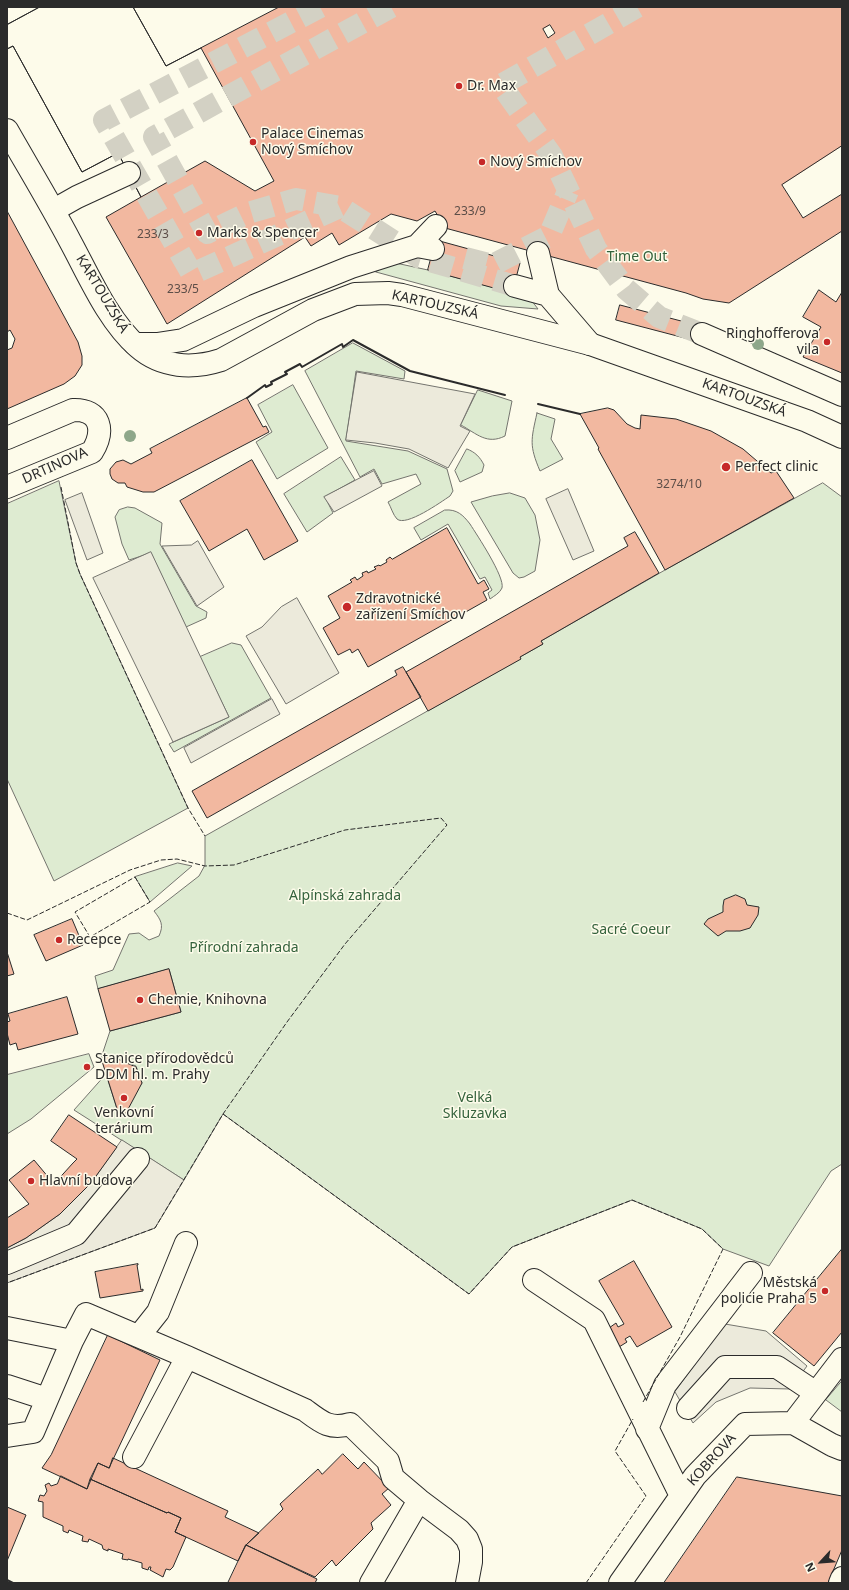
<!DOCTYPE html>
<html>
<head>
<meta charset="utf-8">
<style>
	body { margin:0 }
	#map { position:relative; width:849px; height:1590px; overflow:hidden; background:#fdfbea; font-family:"Noto Sans",sans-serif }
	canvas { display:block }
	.frame { position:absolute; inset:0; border:8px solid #2b2b2b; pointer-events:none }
	.north { position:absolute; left:801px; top:1542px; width:40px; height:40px; -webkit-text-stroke:3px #fdfbea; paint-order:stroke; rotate:244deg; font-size:11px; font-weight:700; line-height:16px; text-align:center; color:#2b2b2b }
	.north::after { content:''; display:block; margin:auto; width:14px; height:18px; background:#2b2b2b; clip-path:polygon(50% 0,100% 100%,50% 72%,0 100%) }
</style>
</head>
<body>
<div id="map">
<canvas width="849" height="1590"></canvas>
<div class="frame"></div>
<div class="north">N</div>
</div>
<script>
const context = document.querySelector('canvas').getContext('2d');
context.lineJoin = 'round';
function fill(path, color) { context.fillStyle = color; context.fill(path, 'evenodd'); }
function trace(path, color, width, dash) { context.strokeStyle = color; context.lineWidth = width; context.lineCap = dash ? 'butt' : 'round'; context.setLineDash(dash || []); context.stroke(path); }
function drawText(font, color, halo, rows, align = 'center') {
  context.font = font + ' "Noto Sans",sans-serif'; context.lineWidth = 3; context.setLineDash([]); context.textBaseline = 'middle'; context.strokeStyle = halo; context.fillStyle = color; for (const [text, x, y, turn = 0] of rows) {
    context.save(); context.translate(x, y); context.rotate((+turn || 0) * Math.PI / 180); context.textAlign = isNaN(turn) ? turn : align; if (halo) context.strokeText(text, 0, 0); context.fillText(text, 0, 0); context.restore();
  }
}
const green = new Path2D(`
	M391,262l37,8 101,27 9,12 -37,-3 -125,-34z
	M353,343l52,28 -1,8 -48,-8 -10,70 62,10 39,18 6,22 -3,5c-9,6 -44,31 -53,23 -4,-4 -6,-12 -9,-17l33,-18 -5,-10 -34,10 -8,-15 -14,8 -55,-106z
	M293,385l35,63 -51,31 -21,-37 16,-10 -14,-27z
	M478,390l34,11 -7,35c-18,9 -28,-2 -44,-11z
	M537,413l18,6 -4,20 12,20 -23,12c-11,-26 -9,-31 -3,-58z
	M467,449c8,3 13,8 17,16l-2,7 -22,10 -5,-11z
	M341,457l14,23 -30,17 8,16 -26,19 -23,-38z
	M59,481l17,82 4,11 108,234 -134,73 -47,-102v-275z
	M823,483l19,14v667l-11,7 -62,95 -46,-17 -21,-20 -70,-29 -120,47 -43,47 -246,-180 -39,66 -110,-70 32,-36 13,41 23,-32 -6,-17 -28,-11 -7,3 9,-27 71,-19 -12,-43 -71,20 -3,-13 18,-6 16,-36 10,-1 10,7 10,-4c5,-11 2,-16 -5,-25l45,-35 6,-11v-29l315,-177v-2l23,-13 -2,-3 124,-71z
	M510,493l15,5 10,17 5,25 -5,31 -11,6 -5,1 -6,-5 -42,-71 21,-6z
	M128,507l7,1 27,15 -2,21 36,62 11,6 -1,6 -20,9 -35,-74 -22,7 -7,-16 -7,-27 4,-7z
	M445,510c12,-1 18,5 25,14 7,11 35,53 32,64 -2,5 -8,8 -12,11l-2,-6 4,-3 -7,-13 -5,2 -32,-55 -27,16 -7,-12z
	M232,643l9,2 30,53 -97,54 -5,-8 60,-27 -29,-60z
	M178,863l14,3 -42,36 -15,-25z
	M89,1054l5,13 -63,52 -24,15v-59z
	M842,1381v31l-16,-12z`);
fill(green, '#deebd1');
trace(green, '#74746e', 1);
const parking = new Path2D(`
	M357,372l118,22 -15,32 10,5 -22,37 -39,-19 -34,-6 -29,-3z
	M374,471l8,15 -48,26 -10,-15z
	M568,489l26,62 -21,9 -27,-61z
	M82,493l21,60 -16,7 -22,-60z
	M198,541l26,46 -27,19 -35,-60 29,-1z
	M151,552l78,165 -56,25 -80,-164z
	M297,598l42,75 -53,31 -40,-68 16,-9 19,-20z
	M272,699l8,15 -89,49 -7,-15z
	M122,1140l62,40 -29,48 -148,55v-35l19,-10 34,-24 31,-31z
	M725,1324l41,7 41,35 -17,23 -40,-1 -34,14 -23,21 -18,-31z`);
fill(parking, '#eceadb');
trace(parking, '#74746e', 1);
const building = new Path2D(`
	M40,7h93l33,59 113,-59h563v224l-113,72 -26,-4 -17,-6 -241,-65 -10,-17 -18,10 -26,-7 -52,31 -7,-12 -21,13 -6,-9 -138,87 -61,-107 35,-20 -23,-44 -36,19 -69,-126 -6,3v-24z
	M40,7h93l33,59 35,-18 73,133 -19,10 -50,-30 -64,36 -23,-44 -36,19 -69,-126 -6,3v-24z
	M550,25l5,8 -7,5 -5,-9z
	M842,146v48l-39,24 -21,-33z
	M7,211l71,131 4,14v9l-7,11 -11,8 -57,25v-59l5,-2 3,-9 -5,-9 -3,2z
	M436,240l84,23 -8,30 -84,-23z
	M819,290l17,12 6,-10v81l-39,-16 18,-30 -18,-10z
	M620,305l84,22 -4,15 -84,-22z
	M247,398l16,29 3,-1 3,6 -115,60h-11l-16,-5 -2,-4h-7l-6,-4 -2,-5v-5l6,-7 7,-2 8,4 21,-11 -2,-4z
	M608,408l6,2 13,14 8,4 5,1 1,-14 35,4 35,12 32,18 28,24 5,-2 18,27 -129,72 -67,-121 1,-1 -19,-34z
	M252,460l46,81 -34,19 -17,-31 -38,22 -29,-50z
	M447,528l31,56 6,-4 5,9 -6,3 4,8 -119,67 -10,-18 -6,4 -2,-4 -12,6 -15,-27 17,-10 -12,-22 24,-14 -2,-2 5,-3 2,3 6,-4 -1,-3 5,-2 1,2 8,-4 -2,-2 5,-2 1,1 7,-4 -1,-2 4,-3 2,2z
	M635,532l24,41 -118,68 2,3 -23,13 1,2 -93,52 -22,-39 222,-126 -4,-8z
	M403,667l18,30 -214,121 -15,-27 205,-116 -2,-4z
	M736,895l9,4 2,6 12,2 -1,8 -8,13 -10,3h-14l-8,5 -14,-12 4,-5 15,-7v-6l1,-6z
	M72,919l11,26 -37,16 -12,-26z
	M7,952l7,22 -7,2z
	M169,969l12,43 -71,19 -12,-42z
	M67,997l11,37 -60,16 -2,-7 -6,2 -3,-12v-11l3,-1 -2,-7z
	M108,1055l28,12 6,16 -16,30 -7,2 -18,-57z
	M69,1115l48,32 -26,36 -31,31 -34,24 -19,10v-30l22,-14 -20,-24 25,-20 20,24 19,-21 4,-4 -26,-18z
	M842,1249v83l-28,34 -41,-33z
	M634,1261l38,66 -35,20 -7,-11 -5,3 2,3 -8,5 -10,-19 7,-5 2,4 6,-3 -25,-43z
	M138,1264v1h-1l4,25 2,-1v2l-43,7 -5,-26z
	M108,1335l52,25 -51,108 -11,-5 -11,26 -45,-21 9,-13z
	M343,1454l15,15 6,-7 25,26 -7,6 9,11 -20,18 2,6 -37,37 -4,-6 -17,17 -69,-32 37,-36 -3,-5 38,-35 4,5z
	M113,1458l115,53 -3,6 34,16 -13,12 -8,16 -63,-29 6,-14 -13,-6 -1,1 -77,-34 8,-16 11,5z
	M61,1476l26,13 3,-10 77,34 1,-1 13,6 -6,14 11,5 -13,30 -3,3 -4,-1 -3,8 -13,-7 1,-3h-2l-1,3 -6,-2v-5l-14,-4v1l-6,-1 1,-5 -15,-5v2l-5,-2 -1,-4 -13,-6 -1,3 -6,-1 1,-5 -14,-6 -1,3 -5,-2v-5l-20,-9v-15l-5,-1 2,-6 4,1 3,-5 -2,-6 4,-2 2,3 6,-2z
	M737,1477l105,19v54l-14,33h-164z
	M7,1507l19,8 -19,46z
	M246,1545l71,34 -2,4h-87z`);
fill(building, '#f2b8a0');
trace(building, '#2b2b2b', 1);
trace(new Path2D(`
	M320,7l-216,113 88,154 148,-67
	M391,7l-237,130 53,96 41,-20 48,-14 44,8 80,51 95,28
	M637,7l-136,78 51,71 44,93 30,40 33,28 43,17
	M465,258l27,7 57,-29 19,-45`), '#d3d1c4', 22, [22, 11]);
const minor = new Path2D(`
	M54,210l23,-13 52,-24
	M417,246l19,-20
	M538,253l10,42 42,49
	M515,286l33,9
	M702,334l140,61
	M135,344h22l26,-4 71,-34 97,-39 66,-21 16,3
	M7,438l66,-28c28,-1 32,21 19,42l-85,35
	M7,1263l69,-29 62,-75
	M534,1280l60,40 87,176
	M7,1328l65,13
	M139,1336l19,-24 28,-69
	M7,1386l40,13
	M688,1408l37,-41h52l39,26
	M793,1423l49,-64
	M647,1429l18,-44 86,-112
	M7,1436l26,-4 39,-91 14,-27 101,43 118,53c16,12 25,20 45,14l38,37 5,17 26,22 40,30 8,9 4,10v13l-4,21
	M134,1457l53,-100
	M371,1583l48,-83
	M620,1583l75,-107 50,-52 48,-1 39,22 10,4
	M840,1583l2,-5`);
const major = new Path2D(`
	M7,130c21,37 43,73 63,111 19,35 38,80 68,106 24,21 55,22 83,13l92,-50 42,-16 33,-1 14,2 188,49 217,77 35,16`);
trace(minor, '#2b2b2b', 24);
trace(major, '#2b2b2b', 24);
trace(minor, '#fdfbea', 22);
trace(major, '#fdfbea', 22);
trace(new Path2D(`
	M61,487l15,76 4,11 108,234 17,28
	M135,877l15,25 -60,35 -15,-25z
	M7,913l20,7 103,-50 31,-10 16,-1 28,7 29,-1 111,-35 96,-12 6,7 -102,119 -58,78 -64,92 -68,114 -148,55
	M223,1114l246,180 43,-47 120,-47 70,29 21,20 -43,88 -37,65
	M586,1583l60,-87 -31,-45 18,-32`), '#2b2b2b', 1, [5, 2]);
trace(new Path2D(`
	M247,398l18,-13 1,2 6,-3 -1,-2 16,-8 -2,-2 15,-8 2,3 40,-23 1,3 10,-7 57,31 95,24
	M538,404l42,10
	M7,1580l6,3`), '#2b2b2b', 2);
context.fillStyle = '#8ea78a';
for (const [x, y] of [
	[758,344],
	[130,436]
]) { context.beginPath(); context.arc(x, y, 6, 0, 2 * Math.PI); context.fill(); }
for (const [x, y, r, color] of [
	[459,86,4,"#c62828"],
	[253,142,4,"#c62828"],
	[482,162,4,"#c62828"],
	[199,233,4,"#c62828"],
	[827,342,4,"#c62828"],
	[726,467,5,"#c62828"],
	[347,607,5,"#c62828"],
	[59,940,4,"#c62828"],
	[140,1000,4,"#c62828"],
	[87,1067,4,"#c62828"],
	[124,1098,4,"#c62828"],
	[31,1181,4,"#c62828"],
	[825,1291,4,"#c62828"]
]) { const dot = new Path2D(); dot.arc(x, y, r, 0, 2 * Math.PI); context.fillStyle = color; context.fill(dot); trace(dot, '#fdfbea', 1.5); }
drawText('12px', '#5d4e48', null, [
	["233/9",470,212],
	["233/3",153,235],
	["233/5",183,290],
	["3274/10",679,485]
]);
drawText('14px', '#2b2b2b', '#fdfbea', [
	["Dr. Max",467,86],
	["Palace Cinemas",261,134],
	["Nový Smíchov",261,150],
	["Nový Smíchov",490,162],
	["Marks & Spencer",207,233],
	["Ringhofferova",819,334,"right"],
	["vila",819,350,"right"],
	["Perfect clinic",735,467],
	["Zdravotnické",356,599],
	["zařízení Smíchov",356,615],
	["Recepce",67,940],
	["Chemie, Knihovna",148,1000],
	["Stanice přírodovědců",95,1059],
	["DDM hl. m. Prahy",95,1075],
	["Venkovní",124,1113,"center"],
	["terárium",124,1129,"center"],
	["Hlavní budova",39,1181],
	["Městská",817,1283,"right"],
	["policie Praha 5",817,1299,"right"]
], 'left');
drawText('14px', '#34623c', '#fdfbea', [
	["Time Out",637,257],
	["Alpínská zahrada",345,896],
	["Sacré Coeur",631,930],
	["Přírodní zahrada",244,948],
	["Velká",475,1098],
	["Skluzavka",475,1114]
]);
drawText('14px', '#2b2b2b', '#fdfbea', [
	["KARTOUZSKÁ",102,294,59],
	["KARTOUZSKÁ",435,305,13],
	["KARTOUZSKÁ",744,398,20],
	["DRTINOVA",55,466,-24],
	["KOBROVA",712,1460,-48]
]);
</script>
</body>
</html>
